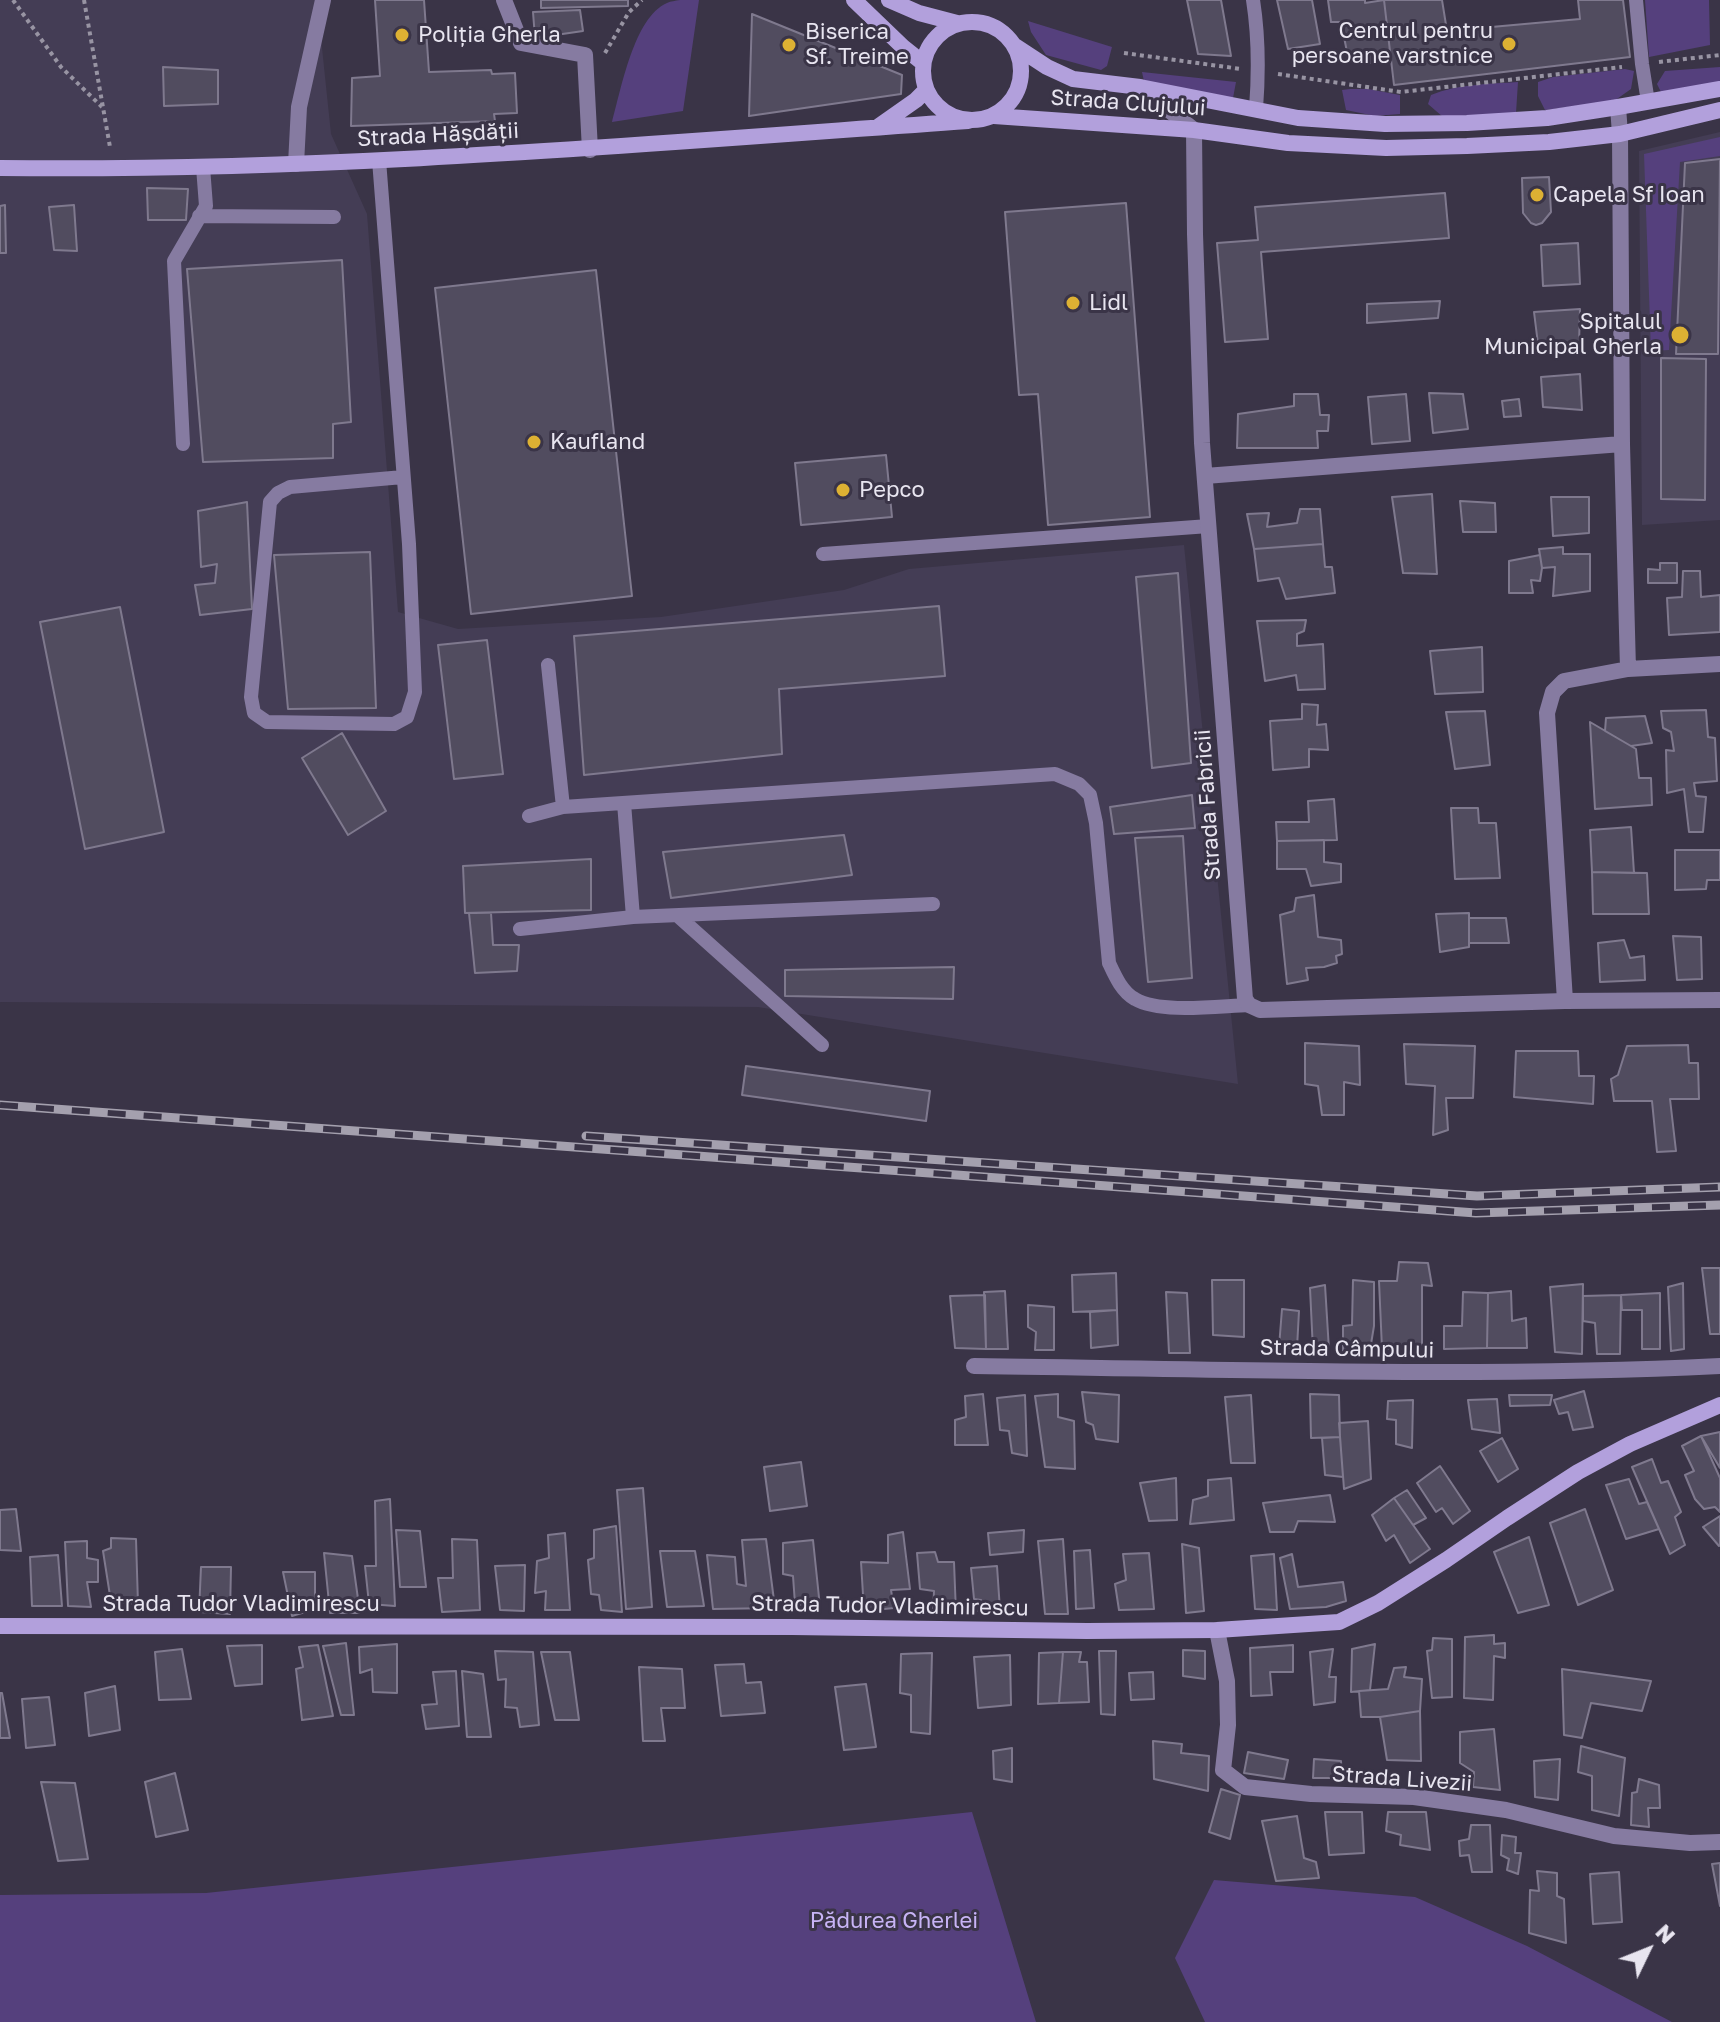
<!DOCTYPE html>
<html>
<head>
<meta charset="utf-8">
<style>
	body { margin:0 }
	#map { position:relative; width:1720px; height:2022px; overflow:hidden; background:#3a3447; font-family:"Golos Text",sans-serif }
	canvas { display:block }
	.north { position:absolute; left:1608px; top:1910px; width:80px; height:80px; -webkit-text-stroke:6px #3a3447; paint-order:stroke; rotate:47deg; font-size:22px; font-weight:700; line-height:32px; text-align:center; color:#e8e5f0 }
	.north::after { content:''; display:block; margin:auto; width:28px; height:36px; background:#e8e5f0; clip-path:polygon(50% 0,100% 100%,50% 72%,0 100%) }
</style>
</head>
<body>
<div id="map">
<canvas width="1720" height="2022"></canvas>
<div class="north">N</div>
</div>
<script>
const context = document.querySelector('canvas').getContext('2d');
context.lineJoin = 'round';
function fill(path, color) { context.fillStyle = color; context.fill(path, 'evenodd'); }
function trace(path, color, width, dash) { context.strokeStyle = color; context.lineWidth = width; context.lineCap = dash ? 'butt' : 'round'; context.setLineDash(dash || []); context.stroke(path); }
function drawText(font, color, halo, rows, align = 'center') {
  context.font = font + ' "Golos Text",sans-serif'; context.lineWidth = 6; context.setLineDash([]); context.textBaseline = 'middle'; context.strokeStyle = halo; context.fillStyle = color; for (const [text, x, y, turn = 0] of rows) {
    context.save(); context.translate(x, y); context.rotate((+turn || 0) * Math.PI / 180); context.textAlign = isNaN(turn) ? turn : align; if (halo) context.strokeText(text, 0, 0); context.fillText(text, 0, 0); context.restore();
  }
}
fill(new Path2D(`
	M0,0h317l14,134 36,80 31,398 60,17 203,-12 183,-27 65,-21 275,-24 54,539 -480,-77 -758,-5z
	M1720,132v388l-78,5 -3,-374z`), '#443d55');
fill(new Path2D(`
	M680,0h19l-16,111 -71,11c9,-32 22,-105 55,-119 4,-2 8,-2 13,-3z
	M1645,0h64l1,45 -61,12z
	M1028,21l84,26 -5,19 -6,4 -55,-15 -15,-23z
	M1720,67v15l-57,14 -6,-12 8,-13z
	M1625,69l9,2 -3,18 -17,12 -69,9 -7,-14v-14l15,-5z
	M1142,72l94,10 -3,16 -88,-12z
	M1518,82l-2,31 -73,4 -15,-13 3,-9c27,-11 58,-11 87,-13z
	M1350,89h18l32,6v19l-25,2 -29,-6 -4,-20z
	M1720,137v19l-40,6 -11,188 -18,1 -7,-197z
	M972,1812l64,210h-1036v-127l206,-2z
	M1214,1880l201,17 112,49 145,76h-467l-30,-64z`), '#55407d');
const building = new Path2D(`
	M375,0h49l5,72 62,-2 1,4 23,-1 2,40 -23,1 1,7 -144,5 1,-48 28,-2z
	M541,0h87v6l-87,2z
	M1187,0h34l10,56 -33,-2z
	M1277,0h35l8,44 -32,5z
	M1328,0h37v3l19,-3 7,60 -21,3 1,-7 -22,6 -8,-40h-10z
	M1384,0h58l5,31 133,-12 -2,-19h45l7,57 -236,28z
	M580,10l3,21 -48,7 -2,-26z
	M752,14l150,61 -1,19 -152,22z
	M163,67l55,3v34l-54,2z
	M1720,159l-2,195h-42l9,-191z
	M1549,177l2,35 -9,11 -6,2 -5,-2 -8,-10 -1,-35z
	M147,188l41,1 -2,31h-38z
	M1445,193l4,45 -188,14 7,87 -43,3 -8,-99 41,-3 -3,-33z
	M1126,203l24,314 -102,8 -10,-131 -19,1 -14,-183z
	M5,205l1,48h-6v-47z
	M74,205l3,46 -23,-1 -5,-43z
	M1578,243l2,41 -37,2 -2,-41z
	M342,260l9,162 -18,2v34l-130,4 -16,-193z
	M596,270l36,326 -161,18 -36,-326z
	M1440,301l-2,17 -71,5v-19z
	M1580,309l-1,35h-41l-4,-32z
	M1661,358l45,1 -1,141 -44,-1z
	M1580,374l2,36 -39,-3 -2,-30z
	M1429,393l34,1 5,35 -35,4z
	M1294,394h24l2,21h9l-1,16h-11l1,17h-81l1,-34 56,-8z
	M1406,394l4,47 -38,3 -4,-47z
	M1519,399l2,17 -17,1 -2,-16z
	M886,455l6,62 -91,8 -6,-62z
	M1432,494l5,80 -34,-1 -11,-76z
	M1551,497h38v36l-36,3z
	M1460,501l35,2 1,29h-33z
	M247,502l5,107 -52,6 -5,-30 20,-2 2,-19 -16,3 -3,-56z
	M1300,509h20l3,35 -69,5 -7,-35 22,-1 -2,14 30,-4z
	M1323,544l2,23h7l3,26 -49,6 -7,-21 -21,3 -4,-32z
	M1563,547v7h27v37l-37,5 2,-29 -13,1 -3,-19z
	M370,552l6,156 -88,1 -14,-154z
	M1540,555l2,13 -2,13 -9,-1 2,13h-24v-32z
	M1660,563h17v20h-29v-14l12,1z
	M1683,571h17l1,26 19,-2v37l-51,3 -2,-37 15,-1z
	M1178,573l13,190 -39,5 -16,-191z
	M939,606l6,70 -166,13 3,65 -198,21 -10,-139z
	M120,607l44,225 -79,17 -45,-227z
	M1306,620l-2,11 -7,3v12l26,-2 2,45 -27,1 -2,-15 -31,6 -8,-60z
	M487,640l16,134 -49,5 -16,-134z
	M1482,647l1,45 -48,2 -5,-43z
	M1302,704l16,1 -1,20 9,-1 2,26 -19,-1v18l-36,3 -3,-49 32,-2z
	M1706,710l2,27 7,1 2,43 -23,2 2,13 10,1 -3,35h-14l-5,-43 -17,4 -1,-43 8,1 -3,-19 -8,-4 -2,-17z
	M1485,711l5,54 -35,4 -9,-57z
	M1645,716l7,27 -21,3 -26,-15 1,-13z
	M1590,722l46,27 3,29h12l1,27 -57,4z
	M342,733l44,78 -38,24 -46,-77z
	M1192,795l3,33 -81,6 -4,-27z
	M1334,799l3,41 -60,1 -1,-19h33l-1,-21z
	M1451,808h27l1,15h17l4,55 -45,1z
	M1631,827l3,46 -42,-1 -2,-42z
	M844,835l8,40 -181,23 -8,-46z
	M1183,836l9,142 -44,4 -13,-144z
	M1324,840v22l17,2v18l-30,4 -5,-17h-29v-28z
	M1675,850h45v30h-13l-1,9 -31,1z
	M591,859v51l-126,3 -2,-47z
	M1592,872l55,1 2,41h-56z
	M1314,895l4,42 23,3 1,14 -6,2 1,7 -13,4 -18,1 2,12 -21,4 -7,-69 14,-4 2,-13z
	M469,913h22l2,32h26l-2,26 -42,2z
	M1469,913v34l-29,5 -4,-38z
	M1469,918h37l3,25h-40z
	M1673,936l28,1 1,42 -25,1z
	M1624,940l6,18 14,-2 1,24 -45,2 -2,-39z
	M954,967l-1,32 -168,-3v-26z
	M1305,1043l54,3 1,39 -16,-3v33h-22l-4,-29 -13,-2z
	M1404,1044l71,2 -2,52h-27l2,32 -15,5 2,-49 -29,-2z
	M1688,1045l1,18h9l1,36h-29l6,52 -19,1 -5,-51h-38l-3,-22 7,-4 9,-29z
	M1516,1051h62l1,25h15l-1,28 -79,-7z
	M746,1066l184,25 -4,30 -184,-26z
	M1399,1262l29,1 4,23 -10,-1v64h-40l-3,-68h18z
	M1702,1268h18v66h-10z
	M1116,1273l1,37 -44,2 -1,-37z
	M1212,1280h32v57l-31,-2z
	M1353,1280l21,2v44l-4,24 -27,1v-25l9,-1z
	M1683,1283l1,66 -13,2 -3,-64z
	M1583,1284l-1,70 -27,-2 -5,-65z
	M1325,1285l4,65 -16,1 -3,-63z
	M1005,1291l3,58h-22l-2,-57z
	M1511,1291l1,30 14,-3 1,30h-40l1,-55z
	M1166,1292l21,1 3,60h-21z
	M1463,1292l25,1 -1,55 -43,1v-23h18z
	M1660,1293v56h-18v-39h-20l-1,-15z
	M985,1295l1,54 -31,-1 -5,-52z
	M1621,1295l-1,59h-23l-2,-31 -12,-2v-25z
	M1028,1305l26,2v43h-19l1,-18 -8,-5z
	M1282,1309l17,2 -2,37 -18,-1z
	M1117,1310l1,35 -27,3 -1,-36z
	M1584,1391l9,36 -20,3 -5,-18 -9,2 -5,-14z
	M1082,1392l37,3 -1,47 -22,-3 -3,-14 -7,-3z
	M983,1394l5,51h-33v-25l11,-3 -1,-21z
	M1058,1394v23l16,4 1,48 -30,-2 -10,-71z
	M1310,1394l29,1 1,42 -29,1z
	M1025,1395l2,61 -15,-3 -3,-22 -9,-1 -3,-32z
	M1251,1395l4,68h-24l-6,-66z
	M1509,1395h43l-2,10 -40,1z
	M1497,1399l3,34 -28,-4 -4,-29z
	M1413,1400l-1,48 -16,-4v-24l-9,-1 1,-18z
	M1368,1421l3,58 -27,10 -5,-66z
	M1720,1432v36l-19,-32z
	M1701,1436l19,42v34l-5,-5 -11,2 -9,-10 -10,-24 9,-4 -12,-25z
	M1340,1437l3,40 -18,-2 -3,-37z
	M1502,1438l16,31 -20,13 -18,-31z
	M1652,1459l9,24 7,-2 13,31 -6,5 10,28 -15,9 -38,-87z
	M801,1462l6,44 -37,5 -6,-44z
	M1440,1466l30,45 -17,13 -11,-16 -6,4 -19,-29z
	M1176,1478l1,42 -28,1 -9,-38z
	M1231,1478l3,42 -44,4 3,-24 15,-4v-16z
	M1629,1479l10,25 8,-2 12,27 -33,10 -20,-54z
	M643,1488l9,119 -26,2 -9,-119z
	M1407,1490l19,28 -13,7 -19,-27z
	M1330,1495l5,27 -37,-1 -4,11h-24l-7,-29z
	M1394,1498l36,51 -20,14 -16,-28 -8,6 -14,-26z
	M390,1499l5,107 -26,-2 -4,-38h11l-1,-65z
	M16,1509l5,42 -21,-1v-40z
	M1585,1509l28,81 -35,15 -28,-82z
	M1720,1516v29l-1,1 -16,-19z
	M616,1526l6,86 -21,-2 -2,-15 -8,-1 -3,-34 6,-2v-28z
	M396,1530l24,1 6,56h-26z
	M1024,1530l-1,22 -33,3 -2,-22z
	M903,1532l7,57 -19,1 3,18 -30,3 -3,-49 27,1v-28z
	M565,1533l5,77h-25l1,-19 -11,2 2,-32 12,-3 -1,-23z
	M1529,1537l20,68 -31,8 -24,-61z
	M111,1538l25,1 2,65 -27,-2 -8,-51 8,-3z
	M452,1539l25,1 3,70 -38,2 -4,-34h15z
	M766,1539l9,69 -62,1 -6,-54 28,2 2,27 9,2 -4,-46z
	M1063,1539l5,75h-23l-7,-73z
	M813,1540l7,67 -25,-3 -2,-28 -10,-2v-31z
	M87,1541v17l11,2v22h-11l4,25 -23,-1 -3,-64z
	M1182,1544l17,4 5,63 -18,2z
	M1090,1550l4,58 -18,1 -2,-58z
	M660,1551h35l9,55 -37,1z
	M935,1552l3,10h16l2,51 -23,1 1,-23 -14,-2 -3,-36z
	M324,1553l28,3 8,57h-30z
	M1149,1553l5,56 -35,1 -4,-26 11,-4 -3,-26z
	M1274,1554l3,56 -22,-1 -4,-53z
	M1292,1554l6,33 45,-5 3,19 -20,6 -36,2 -10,-51z
	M58,1555l4,51h-30l-2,-49z
	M525,1565l-1,46 -24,-1 -5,-44z
	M997,1566l3,44 -22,1 3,-11 -7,-1 -3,-31z
	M201,1567h30l-1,47 -31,-2z
	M283,1572h32v37l-23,7z
	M1494,1635v9l11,-1v15l-11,-2 -1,44 -29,-2 1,-61z
	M1433,1638l19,1v58l-20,1 -5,-47 5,-1z
	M346,1643l8,72h-13l-18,-69z
	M397,1644v49l-24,-1 -1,-23 -12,4 -1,-26z
	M1375,1644l-5,46 -19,2 1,-43z
	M262,1645v39l-27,2 -8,-40z
	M318,1645l15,71 -31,4 -6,-51 7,-2 -4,-20z
	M1293,1645v27h-23l2,23 -21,1 -1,-48z
	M182,1649l9,50 -32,1 -4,-48z
	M1333,1649l-4,28h7l-1,25 -21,3 -4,-53z
	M1183,1650l22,1v28l-22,-3z
	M495,1651l38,1 6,73 -19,2 -3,-19 -12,-1 1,-28 -8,1z
	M1099,1651h17l-1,64 -14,-1z
	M541,1652h29l9,68h-24z
	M1063,1652l-4,51 -21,1 1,-51z
	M1063,1652h18l-2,10h8l2,40 -30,1z
	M932,1653l-2,81 -19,-2v-37l-11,-2 1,-39z
	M1010,1655l1,50 -33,3 -4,-51z
	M744,1664l2,19 15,-1 4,31 -44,3 -6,-51z
	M639,1667l43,2 3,39h-24l4,33h-22z
	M1406,1667l-2,10 18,2 -2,32 -40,6h-19l-2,-26 29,-2 6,-21z
	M1562,1669l89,12 -9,30 -51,-8 -9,35 -18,-3z
	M456,1671l3,55 -33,3 -4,-24 15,-1 -4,-32z
	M462,1671l21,3 8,63h-24z
	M1153,1672l1,27 -23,1 -2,-27z
	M866,1684l10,63 -32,3 -9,-63z
	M115,1686l5,44 -31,6 -4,-43z
	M0,1693h2l8,45h-10z
	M49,1697l6,48 -29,3 -4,-49z
	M1420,1711l1,50 -34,-1 -7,-43z
	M1494,1729l6,61 -27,-3 1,-15 -14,-9v-31z
	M1153,1741l29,3 -1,9 28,3 -1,35 -54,-12z
	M1581,1746l44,12 -6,58 -27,-6v-34l-14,-4z
	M1012,1748v34l-18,-3 -1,-28z
	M1248,1752l40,8 -4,19 -40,-6z
	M1314,1759l27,2 1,17h-29z
	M1560,1759l-2,41 -23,-3 -1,-36z
	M175,1773l13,57 -32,7 -11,-55z
	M1639,1779l20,6 1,23h-12l1,19 -18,-2 1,-32 5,-1z
	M41,1782l34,1 13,76 -30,2z
	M1221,1789l19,6 -10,44 -21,-7z
	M1325,1812h37l2,41 -35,2z
	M1388,1812h38l4,38 -30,-5 1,-10 -15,-4z
	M1297,1816l7,42 12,4 3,16 -43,3 -14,-60z
	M1471,1825h19l2,47h-20l-3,-17 -9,1 -1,-15 10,-2z
	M1502,1835l14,2 -1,16h6l-3,21 -11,-4 2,-11 -8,-4z
	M1720,1863v43l-8,-42z
	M1537,1871l20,2v23l7,3 2,44 -37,-10 1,-43 9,1z
	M1619,1872l3,50 -29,2 -3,-50z`);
fill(building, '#514c5f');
trace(building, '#7f798e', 2);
trace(new Path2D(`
	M13,0l48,67 41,40
	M84,0l26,147
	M605,53l24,-41 13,-12
	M1124,53l117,16
	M1659,62l61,-7
	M1278,74l123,18 221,-25`), '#9894a3', 4, [4, 4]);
trace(new Path2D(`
	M1253,0c6,38 6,70 3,109
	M1636,0l6,64 6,38
	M379,160l30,384 6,148 -8,25 -13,7 -127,-2 -13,-9 -3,-16 19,-195 8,-9 12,-6 113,-10
	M199,216l135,1
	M183,444l-9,-183 32,-55 -3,-39
	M823,554l386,-28
	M548,665l15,142
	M624,803l9,114
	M529,816l34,-9 492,-33 24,10 11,11 6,28 13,140c6,13 13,29 26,36 26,15 83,7 114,6
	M678,916l144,129
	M520,929l113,-12 300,-13`), '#867ba1', 14);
trace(new Path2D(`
	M504,0l17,43 64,12 5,95
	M1140,87l54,43 1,104 7,209 43,556 4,6 11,5 305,-9 155,-1
	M1618,107l2,27 2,310 6,225
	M296,164l3,-57 24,-107
	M1205,476l417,-32
	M1565,1001l-18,-288 6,-21 11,-11 64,-12 92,-5
	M974,1366c249,3 498,12 746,0
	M1217,1630l10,51 1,44 -5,45 22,17 66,7 103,3 92,13 108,26 76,7 30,-1`), '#867ba1', 16);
trace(new Path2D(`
	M854,0l49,47 20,16
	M889,0l30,13 38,10
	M923 71a49 49 0 1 1 98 0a49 49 0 1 1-98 0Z
	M1015,46l32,21 26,12 67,8 158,31 87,6 82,-1 80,-5 71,-11 102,-18
	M994,116l200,14 94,13 98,5 81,-2 82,-4 71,-8 100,-24
	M879,126l37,-26 10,-10
	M0,168c323,4 646,-24 968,-47
	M0,1626l792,1 295,4 130,-1 122,-8 39,-19 68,-43 61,-42 71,-46 52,-28 90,-39`), '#b2a0dc', 16);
const rail = new Path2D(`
	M0,1105l1476,108 244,-8
	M586,1136l891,60 243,-9`);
trace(rail, '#a4a0ae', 9);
trace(rail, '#3a3447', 6, [18]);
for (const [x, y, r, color] of [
	[402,35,8,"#ddb133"],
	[1509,44,8,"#ddb133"],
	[789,45,8,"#ddb133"],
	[1537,195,8,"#ddb133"],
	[1073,303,8,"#ddb133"],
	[1680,335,10,"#ddb133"],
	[534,442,8,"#ddb133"],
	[843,490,8,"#ddb133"]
]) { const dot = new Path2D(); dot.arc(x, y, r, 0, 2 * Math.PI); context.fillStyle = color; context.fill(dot); trace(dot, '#3a3447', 3); }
drawText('22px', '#e8e5f0', '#3a3447', [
	["Centrul pentru",1493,31,"right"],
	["persoane varstnice",1493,56,"right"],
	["Biserica",805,32],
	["Sf. Treime",805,57],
	["Poliția Gherla",418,35],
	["Capela Sf Ioan",1553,195],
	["Lidl",1089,303],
	["Spitalul",1662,322,"right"],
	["Municipal Gherla",1662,347,"right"],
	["Kaufland",550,442],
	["Pepco",859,490]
], 'left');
drawText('22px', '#e8e5f0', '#3a3447', [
	["Strada Clujului",1128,103,4],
	["Strada Hășdății",438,135,-3],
	["Strada Fabricii",1208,805,-94],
	["Strada Câmpului",1347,1349,1],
	["Strada Tudor Vladimirescu",241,1604],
	["Strada Tudor Vladimirescu",890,1606,1],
	["Strada Livezii",1402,1779,4]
]);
drawText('22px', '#c8b4f6', '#3a3447', [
	["Pădurea Gherlei",894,1921]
]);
</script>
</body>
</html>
